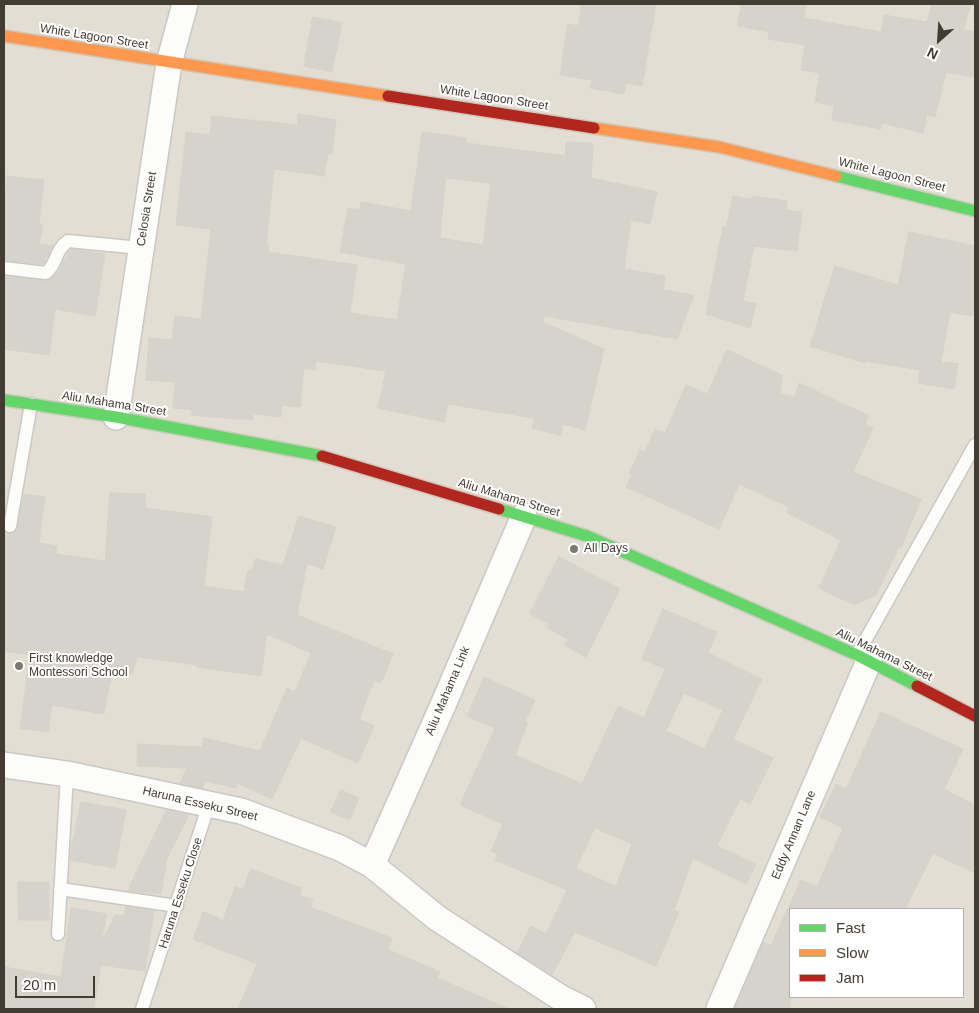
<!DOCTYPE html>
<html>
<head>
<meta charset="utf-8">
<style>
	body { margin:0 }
	#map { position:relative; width:979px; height:1013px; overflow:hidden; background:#eeece6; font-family:Arial,sans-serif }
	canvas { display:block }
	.frame { position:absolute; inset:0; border:5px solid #423c33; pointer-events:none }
	.legend { position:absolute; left:789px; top:908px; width:175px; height:90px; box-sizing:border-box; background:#fff; border:1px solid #b3b1ad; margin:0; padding:6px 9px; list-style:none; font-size:15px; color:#423c33 }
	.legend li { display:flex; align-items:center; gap:10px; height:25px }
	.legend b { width:25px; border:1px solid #b3b1ad }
	.north { position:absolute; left:914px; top:15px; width:50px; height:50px; -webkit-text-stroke:4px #fff; paint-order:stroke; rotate:206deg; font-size:14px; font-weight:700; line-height:20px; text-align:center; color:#423c33 }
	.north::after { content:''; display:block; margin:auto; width:18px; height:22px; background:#423c33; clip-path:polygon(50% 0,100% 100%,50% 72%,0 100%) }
	.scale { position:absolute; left:15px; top:976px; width:80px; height:22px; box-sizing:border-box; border:2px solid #423c33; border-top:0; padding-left:6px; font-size:15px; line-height:18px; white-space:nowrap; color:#423c33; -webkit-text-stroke:4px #fff; paint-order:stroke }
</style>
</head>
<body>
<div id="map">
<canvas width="979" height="1013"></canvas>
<div class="frame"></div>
<ul class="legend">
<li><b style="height:6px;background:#63d668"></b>Fast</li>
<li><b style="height:6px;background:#ff974d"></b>Slow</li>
<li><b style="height:6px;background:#b3261e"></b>Jam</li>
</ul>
<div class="north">N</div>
<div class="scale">20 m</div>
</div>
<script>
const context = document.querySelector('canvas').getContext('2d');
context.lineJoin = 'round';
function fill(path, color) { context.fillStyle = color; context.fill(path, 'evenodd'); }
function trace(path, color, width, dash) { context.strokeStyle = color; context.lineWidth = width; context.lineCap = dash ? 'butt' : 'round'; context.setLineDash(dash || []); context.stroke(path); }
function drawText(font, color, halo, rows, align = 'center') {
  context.font = font + ' Arial,sans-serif'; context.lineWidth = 4; context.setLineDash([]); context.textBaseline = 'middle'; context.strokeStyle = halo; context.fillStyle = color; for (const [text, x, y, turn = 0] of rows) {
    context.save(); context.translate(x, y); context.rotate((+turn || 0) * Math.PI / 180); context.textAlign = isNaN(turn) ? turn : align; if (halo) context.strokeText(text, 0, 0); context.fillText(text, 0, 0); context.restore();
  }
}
fill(new Path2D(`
	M4,4h971v1005h-971zM790,909h173v88h-173z`), '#e2ded3');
const building = new Path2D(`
	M582,4h74l-14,82 -16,-3 -2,11 -34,-6 2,-8 -32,-5 8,-51 10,2z
	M742,4h64l-2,14 77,14 3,-17 43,7 5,-18h39l-8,26 12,2v45l-29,-5 -11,45 -8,-2 -4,18 -41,-10 -1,6 -49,-9 2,-14 -19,-4 5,-29 -19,-3 4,-25 -37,-6 1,-7 -31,-6z
	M313,17l29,6 -10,49 -28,-6z
	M298,114l38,6 -4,34 -4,-1 -4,23 -50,-7 -8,76 3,1 -1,6 89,13 -7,48 47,7 9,-56 -66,-12 8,-44 12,2 1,-8 50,9 11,-79 44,6v5l99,13 1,-14 23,1 4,1 -2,34 66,14 -7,32 -19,-4 -7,49 41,7 -2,14 31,5 -17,44 -133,-23 -1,6 61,27 -19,81 -22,-6 -3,11 -28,-7 2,-10 -86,-14 -4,18 -66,-14 8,-37 -70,-10 -1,9 -11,-2 -4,39 -18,-2 -1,12 -28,-3v5h-19l-42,-4v-5l-19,-2 2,-26 -29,-2 3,-42 23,2 3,-24 26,3 10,-90 -35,-4 10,-93 24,3 2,-19 85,9zM446,178l45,5 -8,62 -43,-7z
	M7,176l37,4 -5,44 4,1 -4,19 14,2 -10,18 -39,-4v-53z
	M733,196l19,4v-4l35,5 -1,9 16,2 -5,39 -43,-5 -11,55 13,3 -6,24 -44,-14 17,-87 3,1z
	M909,232l66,14v55l-3,15 -22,-4 -9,50 17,2 -4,25 -36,-6 2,-13 -55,-9v2l-55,-17 25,-80 63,19z
	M71,249l34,5 -10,62 -40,-7 -6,46 -45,-6v-73l45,4 8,-6z
	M727,350l55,25 -2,19 15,3 4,-14 70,33 -4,8 8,4 -20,44 68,27 -20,49 -2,-1 -23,48 -22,10 -35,-17 22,-48 -54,-27 2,-6 -50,-23 -20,45 -93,-42 6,-12 -3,-1 11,-24 5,2 10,-23 10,4 21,-48 21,9z
	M110,493l36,1 -1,14 67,9 -8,69 40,6 4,-22 4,1 3,-12 28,6 16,-49 37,11 -13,42 -16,-6 -10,52 96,39 -12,29 -7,-3 -15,39 15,7 -16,37 -57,-25 -29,61 -35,-16 -1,5 -31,-7 -3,7 -22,-5 7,-15 -50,-2v-22l65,3 2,-9 56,13 27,-63 8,4 16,-39 -44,-19 -6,42 -64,-9 1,-2 -61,-8 -5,18 -20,-5 -8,44 -52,-9 -4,27 -28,-4 10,-73 -26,-4v-120l5,3 8,-3 7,-37 21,3 -6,46 18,3 -1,8 49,7z
	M559,557l61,32 -34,68 -22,-12 4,-6 -21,-11 2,-4 -19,-10z
	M663,609l54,23 -9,21 54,26 -29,60 40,19 -23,46 -10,-5 -23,47 39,18 -10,20 -53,-26 -19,52 5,2 -23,54 -81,-34 -23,43 -35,-22 14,-27 15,8 21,-44 -72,-30 3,-6 -7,-3 12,-27 -43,-19 35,-77 -28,-12 17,-39 51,23 -10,21 3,1 -13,33 67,29 36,-78 26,12 21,-49 -23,-10zM684,693l39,17 -19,39 -38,-18zM595,828l37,16 -16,42 -40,-17z
	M881,712l82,37 -19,40 31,16v68l-42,-20 -28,56h-115v100h-55l28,-67 8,4 30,-66 16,7 26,-59 -23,-11 16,-33 10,5z
	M341,790l18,8 -9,22 -19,-8z
	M81,802l45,8 -11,58 -45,-8z
	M167,810l22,5 -22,43 -6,36 -32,-3 1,-6z
	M251,869l51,19 -3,7 14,5 -3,7 82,31 -5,11 53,23 -3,6 72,31h-271l19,-45 -64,-25 10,-27 20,8 12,-33 8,2z
	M18,882h31v38h-30z
	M126,907l28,4 -9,60 -44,-6 -7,44h-90v-42l57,10 10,-69 36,6 -5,23 2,1 11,-23 9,1z`);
fill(building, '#d6d3cd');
trace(building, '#d6d2cc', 1);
const lane = new Path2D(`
	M4,268l42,5c12,-10 8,-22 22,-32l73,7
	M10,526l21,-122
	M857,655l118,-210
	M60,889l117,17
	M58,934l9,-160
	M142,1009l67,-205`);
const street = new Path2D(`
	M116,417l53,-354 16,-59
	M4,765l63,9 174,37 99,37 32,17 65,53 124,80 22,11
	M372,865l71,-160 81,-189
	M719,1009l150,-348`);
const fast = new Path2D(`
	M836,176l139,35
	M4,400l112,17 206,39
	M499,509l88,27 270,119 60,31`);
const slow = new Path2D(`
	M4,36l384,60
	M594,128l125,19 117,29`);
const jam = new Path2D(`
	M388,96l206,32
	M322,456l177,53
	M917,686l58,30`);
trace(lane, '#cac8c2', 15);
trace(street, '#cac8c2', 28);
trace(fast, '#cdc9bd', 14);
trace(slow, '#cdc9bd', 14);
trace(jam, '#cdc9bd', 14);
trace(lane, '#fcfcfb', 12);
trace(street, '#fcfcfb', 25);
trace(fast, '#63d668', 11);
trace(slow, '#ff974d', 11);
trace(jam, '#b3261e', 11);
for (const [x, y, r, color] of [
	[574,549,5,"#7e7a72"],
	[19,666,5,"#7e7a72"]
]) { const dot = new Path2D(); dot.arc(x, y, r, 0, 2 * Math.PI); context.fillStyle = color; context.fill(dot); trace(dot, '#fff', 2); }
drawText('12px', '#423c33', '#fff', [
	["White Lagoon Street",94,37,9],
	["White Lagoon Street",494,98,9],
	["White Lagoon Street",892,175,14],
	["Celosia Street",147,209,-81],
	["Aliu Mahama Street",114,404,9],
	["Aliu Mahama Street",509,498,17],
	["Aliu Mahama Street",884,655,26],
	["Aliu Mahama Link",448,691,-67],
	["Haruna Esseku Street",200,804,13],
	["Eddy Annan Lane",794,835,-67],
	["Haruna Esseku Close",181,893,-72]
]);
drawText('12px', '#423c33', '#fff', [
	["All Days",584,549],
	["First knowledge",29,659],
	["Montessori School",29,673]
], 'left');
</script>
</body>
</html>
